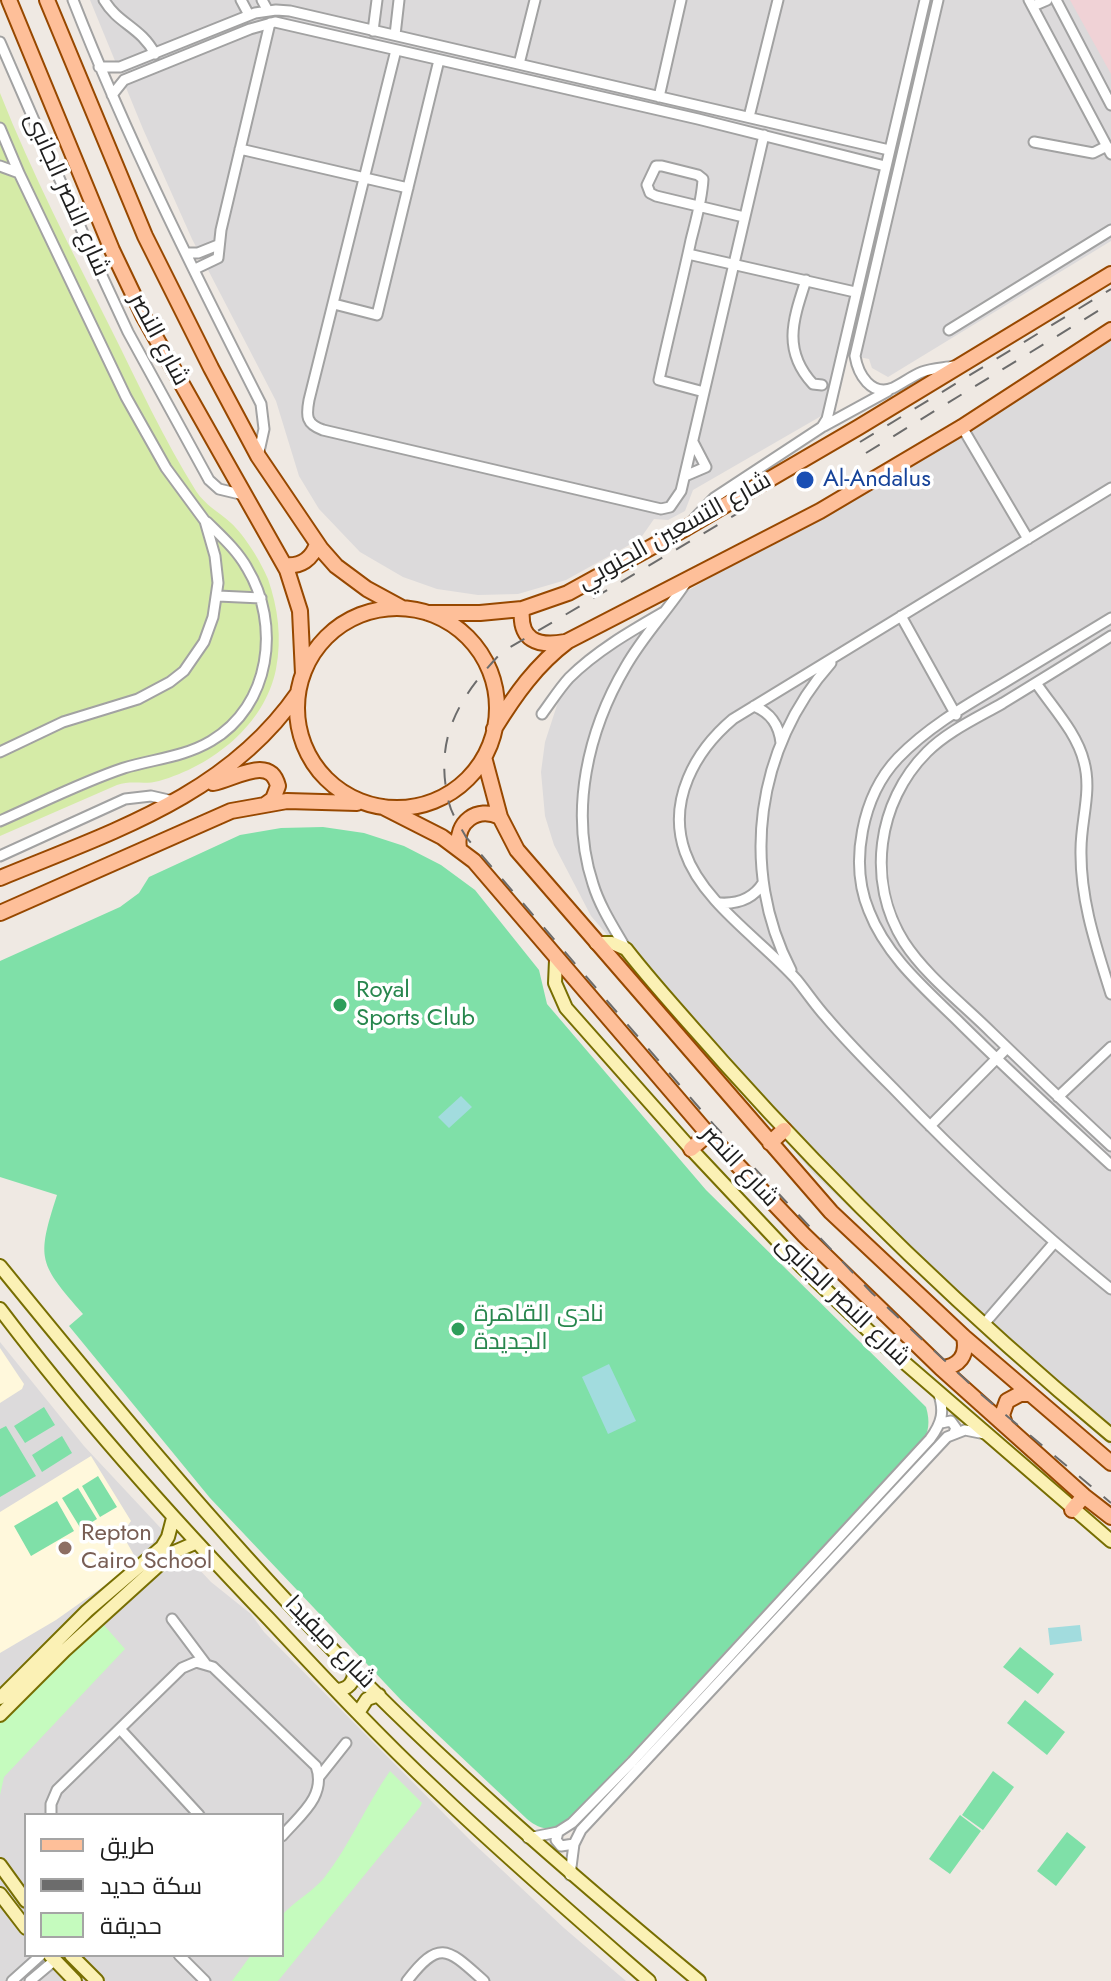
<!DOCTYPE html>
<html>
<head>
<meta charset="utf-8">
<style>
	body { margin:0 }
	#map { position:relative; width:1111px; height:1981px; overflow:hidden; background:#efe9e3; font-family:Jost,Cairo,sans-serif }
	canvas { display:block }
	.legend { position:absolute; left:24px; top:1813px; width:260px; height:144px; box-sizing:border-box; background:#fff; border:2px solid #a5a5a5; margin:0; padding:10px 14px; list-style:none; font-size:24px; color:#1e1e1e }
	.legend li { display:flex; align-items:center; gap:16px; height:40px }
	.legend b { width:40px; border:2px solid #a5a5a5 }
</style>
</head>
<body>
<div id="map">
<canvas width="1111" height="1981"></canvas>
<ul class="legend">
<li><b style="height:10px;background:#febf99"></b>طريق</li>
<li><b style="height:10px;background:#6c6c6c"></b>سكة حديد</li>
<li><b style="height:22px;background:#c5fbbe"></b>حديقة</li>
</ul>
</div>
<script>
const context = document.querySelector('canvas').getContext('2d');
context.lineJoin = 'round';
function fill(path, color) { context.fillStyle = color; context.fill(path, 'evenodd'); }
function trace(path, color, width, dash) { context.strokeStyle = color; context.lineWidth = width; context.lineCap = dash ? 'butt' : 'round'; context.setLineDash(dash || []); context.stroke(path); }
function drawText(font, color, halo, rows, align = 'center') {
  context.font = font + ' Jost,Cairo,sans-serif'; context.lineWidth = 7; context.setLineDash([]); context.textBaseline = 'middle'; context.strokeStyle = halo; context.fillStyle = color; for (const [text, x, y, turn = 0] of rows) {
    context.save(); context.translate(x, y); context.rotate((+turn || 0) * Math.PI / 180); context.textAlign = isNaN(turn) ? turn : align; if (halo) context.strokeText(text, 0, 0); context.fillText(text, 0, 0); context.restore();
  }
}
fill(new Path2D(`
	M90,0h1021v241l-223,136 -16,-9 -3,-9 -26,-5 -20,61 -130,75 -8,21 -17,9 -14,-1 -14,20 -74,41 -48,14 -40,1 -41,-6 -34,-12 -43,-25 -41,-43 -20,-33 -23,-75 -84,-162 -49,-110z
	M1111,339v1107l-119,-103 -178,-169 -223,-258 -37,-71 -9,-29 -4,-44 4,-30 14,-43 25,-38 21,-21z
	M0,1342l84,104 127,136 40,32 13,18 207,209 93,87 62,53h-626zM26,1815h256v140h-256z`), '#dcdadb');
fill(new Path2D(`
	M1070,0h41v74z`), '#f0d2d6');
fill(new Path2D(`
	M0,1348l24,36 -2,5 -22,14z
	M91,1456l40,65 -9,13 16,28 -82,58 -56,33v-141z`), '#fff8dc');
fill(new Path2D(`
	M0,93c32,81 72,158 111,236 27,54 53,111 85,162 9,14 23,21 35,32 14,13 30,39 37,56 10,29 14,59 8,90 -11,56 -64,97 -117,112 -14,4 -28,-1 -42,4l-117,51z`), '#d5eba7');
fill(new Path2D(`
	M103,1624l22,25 -121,128 -4,18v-76z
	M390,1771l32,32 -2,4 -142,174h-46l19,-26h31v-40c13,-14 30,-23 42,-37 26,-33 42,-73 66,-107z`), '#c5fbbe');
fill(new Path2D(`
	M323,827l41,6 40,13 37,19 34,25 64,80 8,34 159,186 220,217c9,31 -8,39 -29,59l-330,357c-15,9 -27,7 -40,-4l-126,-119 -191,-202 -141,-172 14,-12c-44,-51 -47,-54 -26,-119l-57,-18v-216l120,-54 19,-14 10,-16 91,-42 41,-7z
	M44,1407l11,18 -30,18 -11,-17z
	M6,1426l30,50 -36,21v-68z
	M62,1436l10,17 -30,19 -10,-17z
	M98,1476l19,31 -17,10 -18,-31z
	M78,1488l19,31 -16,10 -19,-31z
	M57,1501l17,30 -43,25 -17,-30z
	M1020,1647l34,27 -16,20 -35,-27z
	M1025,1700l40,32 -18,23 -40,-32z
	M993,1771l21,16 -31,43 -21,-15z
	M960,1815l21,16 -31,43 -21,-15z
	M1067,1832l19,15 -30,39 -19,-15z`), '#7fe0a8');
fill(new Path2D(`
	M461,1096l11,11 -23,21 -11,-11z
	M609,1364l27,57 -28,13 -26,-57z
	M1080,1625l2,16 -32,4 -2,-17z`), '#a2dcde');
const street = new Path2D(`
	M73,0c54,138 121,272 188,404l3,25 -6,27
	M104,0c14,24 37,27 51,54
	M241,0l8,15
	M262,0l6,11
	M938,0l-83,356c3,18 16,41 38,32 10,-5 19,-12 29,-16 10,-4 22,-4 32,-6
	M1029,0l82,154
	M1056,0l55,105
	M1033,6l14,-6
	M373,31l4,-31
	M395,35l4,-35
	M0,42l96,221 32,69 81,148 10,9 25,6
	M396,50l-87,350c-3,16 -3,24 14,30l338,79 9,-2 11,-16 83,-356
	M519,64l16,-64
	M99,67h21l135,-54 21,-3 14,1 599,139
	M112,95l12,-15 126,-51 25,-7 423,97 187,47
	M659,97l22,-97
	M749,117l29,-117
	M0,128l19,45 107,224 40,71 39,53 10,35 3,27 -5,34 -9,25 -20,29 -14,11 -32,17 -75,23 -63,30
	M1034,142l59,11 14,-7
	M240,149l168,39
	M0,166l19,7
	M186,253h12l20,-8
	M688,254l167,38
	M195,269l23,-11 3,-28 49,-207
	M806,280c-13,40 -24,70 7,104l9,1
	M334,304l43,11 62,-255
	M949,330l162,-100
	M704,392l-45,-12c10,-47 22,-93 32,-140 5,-20 11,-40 12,-61l-5,-4 -36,-9h-6l-9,19 3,8 6,3 88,21
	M824,426l64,-35
	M962,427l66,112
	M685,476l21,-9 -13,-25
	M1111,488l-378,231c-38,32 -66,82 -48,133 17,50 76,88 111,127 10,12 19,26 30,38 21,25 44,48 67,71 68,71 141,139 218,201
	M694,519l20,-21 108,-71 5,-8 98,-419
	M218,596l43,2
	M901,616l55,99
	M1111,618c-36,22 -73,44 -109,66 -37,22 -74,43 -104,74 -36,38 -49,105 -29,153 17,44 54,76 87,108 50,50 103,98 155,146
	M1111,636c-36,23 -72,45 -108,67 -26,15 -55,28 -76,49 -50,50 -61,130 -23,190 22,34 59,62 88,91 39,38 79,76 119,113
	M1036,683c17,25 41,50 48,79 8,29 -3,58 -3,87 -1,51 15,97 30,145
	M754,706c17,7 25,19 27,37
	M542,714c9,-12 17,-25 27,-36 27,-27 62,-47 95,-66
	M0,821c41,-18 82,-39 124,-53 30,-9 60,-11 87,-27 60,-35 70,-117 36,-173 -10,-18 -26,-32 -40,-46
	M0,856l125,-57 26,-3 22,5
	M720,903c17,1 33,-4 43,-20
	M626,949c-12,-21 -26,-42 -33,-65 -24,-73 -5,-154 33,-218 17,-30 42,-56 61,-85
	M791,970c-52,-100 -35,-223 40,-307
	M1058,1097l53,-50
	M930,1126l77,-78
	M984,1324l70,-81
	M941,1423l10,-2 5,7 -2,5
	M172,1619l33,44
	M120,1729l79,86
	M319,1777l27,-34
	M51,1815v-11l6,-14 125,-122 14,-6 17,5 103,99c11,30 -16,49 -34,70
	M558,1832l-2,8 5,6 13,-2
	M528,1838l30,-6 14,-9 60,-61 298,-323c12,-16 15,-28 8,-47
	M570,1875l4,-31 7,-14 366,-393 18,-7 20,4
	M179,1955l26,26
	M12,1981l29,-26
	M30,1981l25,-21
	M407,1981c33,-43 41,-32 77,0`);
const secondary = new Path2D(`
	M596,943h16l14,6c31,40 66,77 99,115 119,133 249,257 386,371
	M556,960l-1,23 11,25 125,141 111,118 74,71 235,203
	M0,1266c105,129 212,258 328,379 116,120 242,229 371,336
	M0,1309c83,110 174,211 269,310 55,59 110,118 169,173 68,65 140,127 211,189
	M336,1690c12,0 19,-8 18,-20
	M0,1698l87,-87 75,-64 6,-10 5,-19
	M358,1713l9,-14 12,-4
	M0,1715l65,-65 107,-97 23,-10
	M0,1865l26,36
	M0,1894l26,34
	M50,1955l25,26
	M71,1955l26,26`);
const primary = new Path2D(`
	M9,0l103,250 32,67 143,253 13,41 3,63
	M47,0l98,236 66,132 47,88 63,93 15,17 31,23 35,19
	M284,565c17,2 28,-6 33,-21
	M297 708a100 100 0 1 1 200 0a100 100 0 1 1-200 0Z
	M522,609c-3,31 15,38 43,33
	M428,613h52l42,-4 46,-16 118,-65 173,-101 252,-153
	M494,729c21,-34 42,-64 74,-88l252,-130 142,-84 149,-97
	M484,757l16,60 17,33 314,362 133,125 147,126
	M213,783c22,-4 57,-29 65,3l-5,13 -7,5
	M383,807l59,30 32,24 234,273 96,101 137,133 143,128 27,21
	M459,848c-4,-26 18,-42 41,-31
	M0,878c111,-46 227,-82 298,-185
	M0,913l231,-102 56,-10 70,2
	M770,1143l14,-13
	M691,1149l17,-15
	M941,1368c18,-1 27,-13 23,-31
	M1005,1424l-3,-9 5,-14 13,-7h9
	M1072,1510l12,-14`);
trace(street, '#a2a2a2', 13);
trace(secondary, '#776e02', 16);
trace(primary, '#974800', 18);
trace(street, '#fff', 9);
trace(secondary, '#fbf1b5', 12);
trace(primary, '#febf99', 14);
trace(new Path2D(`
	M860,442l251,-153
	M866,453l245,-150
	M745,509l-243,143c-43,45 -69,86 -53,151 3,12 11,23 17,34l248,288 158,168 110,102 129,108`), '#6c6c6c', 2, [16, 16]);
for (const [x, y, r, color] of [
	[805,480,10,"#1a4fb4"],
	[340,1005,8,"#2e9e5b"],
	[458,1329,8,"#2e9e5b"],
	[65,1548,8,"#8d6e63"]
]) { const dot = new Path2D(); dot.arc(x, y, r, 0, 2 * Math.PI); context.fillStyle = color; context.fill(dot); trace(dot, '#fff', 3); }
drawText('24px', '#1e1e1e', '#fff', [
	["شارع النصر الجانبى",66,195,66],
	["شارع النصر",158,340,62],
	["شارع التسعين الجنوبي",675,532,-29],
	["شارع النصر",739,1167,47],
	["شارع النصر الجانبى",842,1302,44],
	["شارع ميفيدا",329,1643,46]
]);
drawText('24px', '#164399', '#fff', [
	["Al-Andalus",823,480]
], 'left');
drawText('24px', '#27864d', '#fff', [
	["Royal",356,991],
	["Sports Club",356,1019],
	["نادى القاهرة",474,1315],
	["الجديدة",474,1343]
], 'left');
drawText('24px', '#785e54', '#fff', [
	["Repton",81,1534],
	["Cairo School",81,1562]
], 'left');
</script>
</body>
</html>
